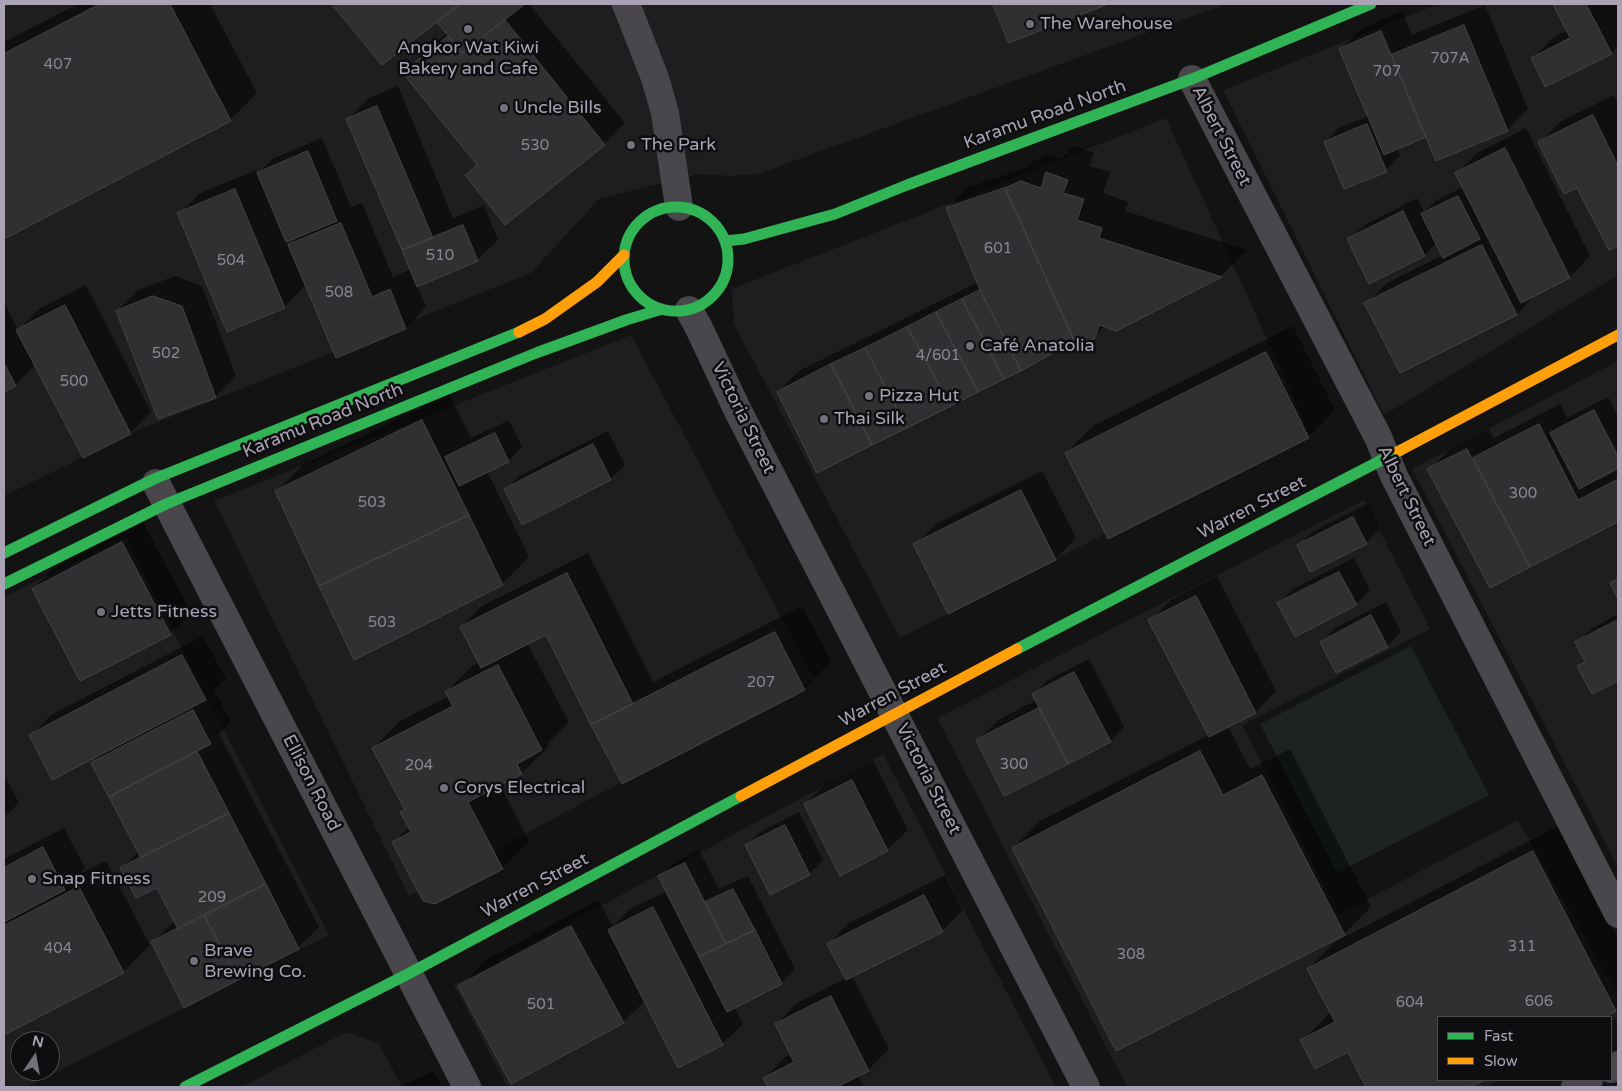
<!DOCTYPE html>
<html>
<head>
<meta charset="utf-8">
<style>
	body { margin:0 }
	#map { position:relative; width:1622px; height:1091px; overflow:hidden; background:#131313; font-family:"Varela Round",sans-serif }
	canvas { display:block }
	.frame { position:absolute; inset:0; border:5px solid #a9a3b5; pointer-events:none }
	.legend { position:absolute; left:1437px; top:1016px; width:175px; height:65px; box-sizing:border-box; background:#0e0d0f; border:1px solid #4c4951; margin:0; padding:6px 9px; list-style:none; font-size:15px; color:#a9a3b5 }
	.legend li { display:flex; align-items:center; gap:10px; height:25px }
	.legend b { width:25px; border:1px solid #4c4951 }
	.north { position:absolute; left:10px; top:1031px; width:50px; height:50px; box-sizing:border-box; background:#0e0d0f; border:1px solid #4c4951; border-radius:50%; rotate:12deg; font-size:14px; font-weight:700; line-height:20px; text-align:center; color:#a9a3b5 }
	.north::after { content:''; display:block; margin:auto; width:18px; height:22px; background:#74717c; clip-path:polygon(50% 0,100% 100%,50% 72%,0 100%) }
</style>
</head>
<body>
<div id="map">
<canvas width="1622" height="1091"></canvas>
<div class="frame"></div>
<ul class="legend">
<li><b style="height:6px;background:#30b455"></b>Fast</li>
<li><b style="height:6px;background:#ff9f0a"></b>Slow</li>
</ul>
<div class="north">N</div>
</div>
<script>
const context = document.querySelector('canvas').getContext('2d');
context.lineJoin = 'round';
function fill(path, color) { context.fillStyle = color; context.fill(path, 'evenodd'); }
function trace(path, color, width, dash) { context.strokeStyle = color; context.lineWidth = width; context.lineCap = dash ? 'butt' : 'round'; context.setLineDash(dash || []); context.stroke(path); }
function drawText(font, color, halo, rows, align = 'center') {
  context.font = font + ' "Varela Round",sans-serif'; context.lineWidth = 5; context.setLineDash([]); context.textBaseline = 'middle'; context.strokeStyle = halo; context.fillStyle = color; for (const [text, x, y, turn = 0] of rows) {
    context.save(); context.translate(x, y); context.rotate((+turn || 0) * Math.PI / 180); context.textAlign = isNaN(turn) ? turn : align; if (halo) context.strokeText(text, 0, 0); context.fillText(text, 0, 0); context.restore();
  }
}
fill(new Path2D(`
	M4,4h1222l-468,170 -28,2 -33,-2 -98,25 -68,74 -395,158 -132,65z
	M1438,4h180v271l-234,140 -161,-325z
	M1166,118l138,302 -2,14 -402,204 -166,-314 -2,-35z
	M631,335l183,344 -405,217 -195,-395z
	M1618,361v506l-206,-398z
	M1364,500l66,129 -188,96 97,189 179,-94 100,175v22l-7,4v-4h-173v63h62l-14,7h-359l-190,-369z
	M125,537l204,398 -302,152h-23v-490zM20,1041h30v30h-30z
	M883,754l173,333h-549l-53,-102z
	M346,1032l33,11 23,44h-161z`), '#1e1d1f');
fill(new Path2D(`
	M1411,646l78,149 -152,78 -77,-149z`), '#1d2322');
fill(new Path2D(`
	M78,4h132l47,89 -27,27 -226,117v-195z
	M334,4h195l96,119 -21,21 -137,31 11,-11 -74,-92 21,-21 22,-18 -10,-13 -55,44z
	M994,4h110l-94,38z
	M1554,4h63l1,41 -7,8 -79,6 21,-21 15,-8z
	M1485,5l43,104 -21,21 -80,6 -30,12 3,8 -14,14 -61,-28 14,-14 30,-12 -28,-67 21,-21 40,-17 10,24z
	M398,86l55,132 31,-13 14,35 -21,20 -60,26 9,21 -20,21 -100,-43 -21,21 -57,24 -49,-116 21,-21 56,-23 2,4 14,-15 50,-21 29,69 11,-4 31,74 18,-8 -63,-150 21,-21zM300,235l-11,11 -3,-6z
	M1614,95l4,9v140l-8,5 -32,-63 -38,-43 20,-21z
	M1526,128l64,128 -20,21 -33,16 -20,21 -117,57 -34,-67 21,-21 56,-28 -6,-13 -12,13 -55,27 -21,-42 14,-14 54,-28 7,14 13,-12 26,-13 -6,-14 20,-20z
	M1074,146l20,7 -5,13 21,6 -7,21 25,9 -3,9 122,39 -26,26 -105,54 -11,-4 -11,11 -19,2 -2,1 -295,52 21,-21 179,-89 -30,-74 21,-21 58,-19 6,-7 16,-6 12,4z
	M175,276l27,10 34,90 -21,21 -98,-86 21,-21z
	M86,285l65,127 -21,21 -46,24 -48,-93 -21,21 -11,6v-89l14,28 21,-21z
	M1293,326l42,84 -27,27 -242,16 27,-27z
	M449,394l22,44 38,-18 13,27 -14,14 -21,10 42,86 -27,27 -226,-93 27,-26z
	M1608,397l10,19v51l-20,11 1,2 19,-10v50l-128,67 -61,-117 21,-21 38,-20 6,9 66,-34 7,14z
	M608,431l17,34 -14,14 -89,44 -17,-33 14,-14z
	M1042,471l34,67 -21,21 -140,-14 21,-21z
	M1367,504l13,25 -14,14 -68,3 14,-14z
	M143,522l48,91 -21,21 -137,-45 21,-21z
	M588,553l65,129 149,-76 29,56 -27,27 -182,93 -75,-149 -20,10 42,79 -22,22 2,2 -27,27 -22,12 29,56 -27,27 -108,-26 15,-15 -7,-15 4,-3 -32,-61 26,-27 49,-25 -3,-4 27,-27 6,-3 -18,-35 21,-21z
	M1354,558l16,32 -14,14 -77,-1 14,-14z
	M1217,576l59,115 -20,21 -28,14 22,43 40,-20 81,158 -27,27 -331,-86 27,-27 169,-86 -59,-114 21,-21z
	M1386,602l15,30 -14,14 -66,-4 14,-14z
	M1618,614v65l-26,14 -13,-26 7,-7 -9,-17 14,-14z
	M203,636l23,43 -12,11 17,32 -12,12 100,193 -21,21 -146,-5 23,-22 -18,-35 -35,-17 17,-18 -46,-88 9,-10 -72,-17 21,-21z
	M1089,659l35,68 -14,14 -105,54 -28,-54 21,-21 39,-20 -3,-6 14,-14z
	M873,760l35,70 -21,20 -82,-46 21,-20z
	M6,778l13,25 -15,14v-38z
	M799,812l24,48 -14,14 -63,-28 14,-14z
	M1560,825l58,112v70l-2,3 -14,7h-164v63h44l-15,7h-99l-20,-37 -46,-9 29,-29 -23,-43 27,-27z
	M64,828l21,40 -6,6 27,-13 44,84 -27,27 -119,62v-175z
	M699,850l20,39 29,-13 47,93 -14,14 -47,24 9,17 -21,20 -77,-43 -22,21 -163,-35 26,-27 112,-60 15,26 17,-17 37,-18 -7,-14 14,-14z
	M945,875l18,35 -21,21 -90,45 37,73 -21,21 -10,5 6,12h-95l-4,-9 20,-21 7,-3 -16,-30 21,-21 49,-25 -17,-34 20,-21z
	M434,1071l8,16h-43z`), '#0007');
const building = new Path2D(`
	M100,4h70l61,117 -227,118v-185z
	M332,4h128l-78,61z
	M460,4h65l-63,49 -25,-31z
	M993,4h115l-99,39z
	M1553,4h33l26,50 -67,33 -14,-29 39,-20z
	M505,20l100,125 -100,80 -40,-50 12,-10 -75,-93 46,-36 14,17z
	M1464,25l44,106 -72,30 -45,-106z
	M1381,31l45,106 -42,18 -45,-106z
	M377,106l56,132 -31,12 -56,-131z
	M1593,115l25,51v80l-9,4 -32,-62 -13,6 -26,-52z
	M1367,124l20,48 -43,17 -20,-47z
	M1505,148l65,130 -49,25 -66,-130z
	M308,151l29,70 -51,21 -29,-69z
	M1046,172l22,8 -5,13 21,6 -7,21 25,8 -3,10 123,39 -106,54 -17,-6 -4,13 -18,8 -72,-158 16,-7 20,7z
	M1005,188l69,153 -53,30 -41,-81 -34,-82z
	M235,189l50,119 -58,24 -50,-119z
	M1458,196l22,43 -37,19 -22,-44z
	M1403,211l22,45 -56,28 -22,-45z
	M341,223l31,74 18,-8 16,40 -70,29 -48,-113z
	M463,225l15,36 -61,26 -15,-37z
	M1482,245l35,70 -117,58 -36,-70z
	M980,290l41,81 -17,8 -42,-80z
	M153,296l29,10 34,92 -58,21 -42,-108z
	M962,299l42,80 -26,13 -42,-80z
	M65,305l66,129 -48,24 -67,-128z
	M936,312l42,80 -27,14 -44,-79z
	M907,327l44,79 -44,22 -42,-80z
	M865,348l42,80 -35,17 -41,-81z
	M1266,352l43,86 -201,101 -43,-86z
	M4,363l12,23 -12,6z
	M831,364l41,81 -55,28 -40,-81z
	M1594,410l24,46v12l-39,21 -29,-56z
	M422,420l47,95 -150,71 -44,-95z
	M1539,424l39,76 40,-21v43l-88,45 -57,-109z
	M495,433l14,29 -50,24 -14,-29z
	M593,444l18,36 -89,45 -18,-36z
	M1467,449l63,118 -40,21 -63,-119z
	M1021,490l35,70 -108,54 -35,-70z
	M469,515l34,70 -149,75 -35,-74z
	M1353,517l14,27 -57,28 -13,-27z
	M122,542l49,93 -91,46 -48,-92z
	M1339,572l18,33 -62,32 -18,-34z
	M567,573l66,131 -42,21 -45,-90 -65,33 -21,-41z
	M1618,579v20l-8,-16z
	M1196,596l60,117 -47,24 -61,-117z
	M1371,615l17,32 -52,26 -16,-31z
	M1618,620v61l-26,13 -15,-28 8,-4 -10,-20z
	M775,632l30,58 -183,94 -31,-59z
	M182,655l24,45 -154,80 -23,-45z
	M498,665l44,85 -25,14 5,10 -54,28 35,67 -68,35 -12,-3 -31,-59 19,-10 -11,-20 5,-2 -33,-62 81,-42 -8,-14z
	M1074,672l37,70 -43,22 -36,-70z
	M1039,708l29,56 -64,32 -28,-56z
	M193,710l18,34 -102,53 -18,-34z
	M197,751l32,62 -88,45 -32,-61z
	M1200,751l23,44 39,-20 83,160 -229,116 -104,-203z
	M852,780l36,71 -48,25 -36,-72z
	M229,813l37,71 -88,45 -21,-41 -21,10 -16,-30z
	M785,825l25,50 -40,20 -25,-50z
	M43,847l22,43 -61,32v-54z
	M1533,851l83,160 -11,6h-167v63h47l-15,7h-104l-18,-35 -33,17 -15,-29 35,-18 -28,-53z
	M685,863l41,81 -27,13 -41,-81z
	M266,884l33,65 -61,31 -34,-65z
	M79,887l45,86 -120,62v-109z
	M733,889l22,41 -29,14 -21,-42z
	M924,895l19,37 -97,48 -19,-36z
	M653,907l70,138 -45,23 -70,-138z
	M204,915l34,65 -54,28 -33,-66z
	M571,926l53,97 -113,61 -53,-98z
	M755,930l27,54 -55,28 -28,-55z
	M831,996l38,75 -32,16h-69l-5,-9 31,-16 -19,-38z`);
fill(building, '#302f31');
trace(building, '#444247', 1);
trace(new Path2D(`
	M626,4l29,74 10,35 14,94
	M1192,79l186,358 16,39 224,438
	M689,310l9,16 39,83 349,678
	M156,483l311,604
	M1611,1069l7,-4
	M1575,1087l14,-7`), '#49474c', 28);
trace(new Path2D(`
	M624 259a52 52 0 1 1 104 0a52 52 0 1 1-104 0Z
	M725,241l19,-2 91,-25 72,-29 285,-106 179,-75
	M4,553l150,-74 365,-147
	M4,584l162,-80 370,-151 90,-33 36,-11
	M1017,649l382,-198
	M185,1087l223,-113 333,-178`), '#30b455', 11);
trace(new Path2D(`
	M519,332l26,-13 52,-37 27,-27
	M1399,451l219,-116
	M741,796l276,-147`), '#ff9f0a', 11);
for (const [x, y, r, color] of [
	[1030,24,5,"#74717c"],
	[468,29,5,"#74717c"],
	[504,108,5,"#74717c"],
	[631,145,5,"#74717c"],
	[970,346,5,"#74717c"],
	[869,396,5,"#74717c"],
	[824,419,5,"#74717c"],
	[101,612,5,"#74717c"],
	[444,788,5,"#74717c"],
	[32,879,5,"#74717c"],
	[194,961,5,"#74717c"]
]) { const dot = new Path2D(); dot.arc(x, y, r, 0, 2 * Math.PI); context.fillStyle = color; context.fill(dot); trace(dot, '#0e0d0f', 2); }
drawText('15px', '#8b8694', null, [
	["707A",1450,59],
	["407",58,65],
	["707",1387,72],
	["530",535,146],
	["601",998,249],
	["510",440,256],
	["504",231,261],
	["508",339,293],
	["502",166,354],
	["4/601",938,356],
	["500",74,382],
	["300",1523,494],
	["503",372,503],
	["503",382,623],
	["207",761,683],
	["300",1014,765],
	["204",419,766],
	["209",212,898],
	["311",1522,947],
	["404",58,949],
	["308",1131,955],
	["606",1539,1002],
	["604",1410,1003],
	["501",541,1005]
]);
drawText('18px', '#a9a3b5', '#0e0d0f', [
	["The Warehouse",1040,24],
	["Angkor Wat Kiwi",468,48,"center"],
	["Bakery and Cafe",468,69,"center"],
	["Uncle Bills",514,108],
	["The Park",641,145],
	["Café Anatolia",980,346],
	["Pizza Hut",879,396],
	["Thai Silk",834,419],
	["Jetts Fitness",111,612],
	["Corys Electrical",454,788],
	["Snap Fitness",42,879],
	["Brave",204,951],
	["Brewing Co.",204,972]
], 'left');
drawText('18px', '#a9a3b5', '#0e0d0f', [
	["Karamu Road North",1045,115,-20],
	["Albert Street",1221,136,63],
	["Victoria Street",743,418,64],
	["Karamu Road North",323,421,-22],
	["Albert Street",1406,496,64],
	["Warren Street",1252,508,-27],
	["Warren Street",893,695,-28],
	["Victoria Street",928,779,63],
	["Ellison Road",311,783,63],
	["Warren Street",535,886,-28]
]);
</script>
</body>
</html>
